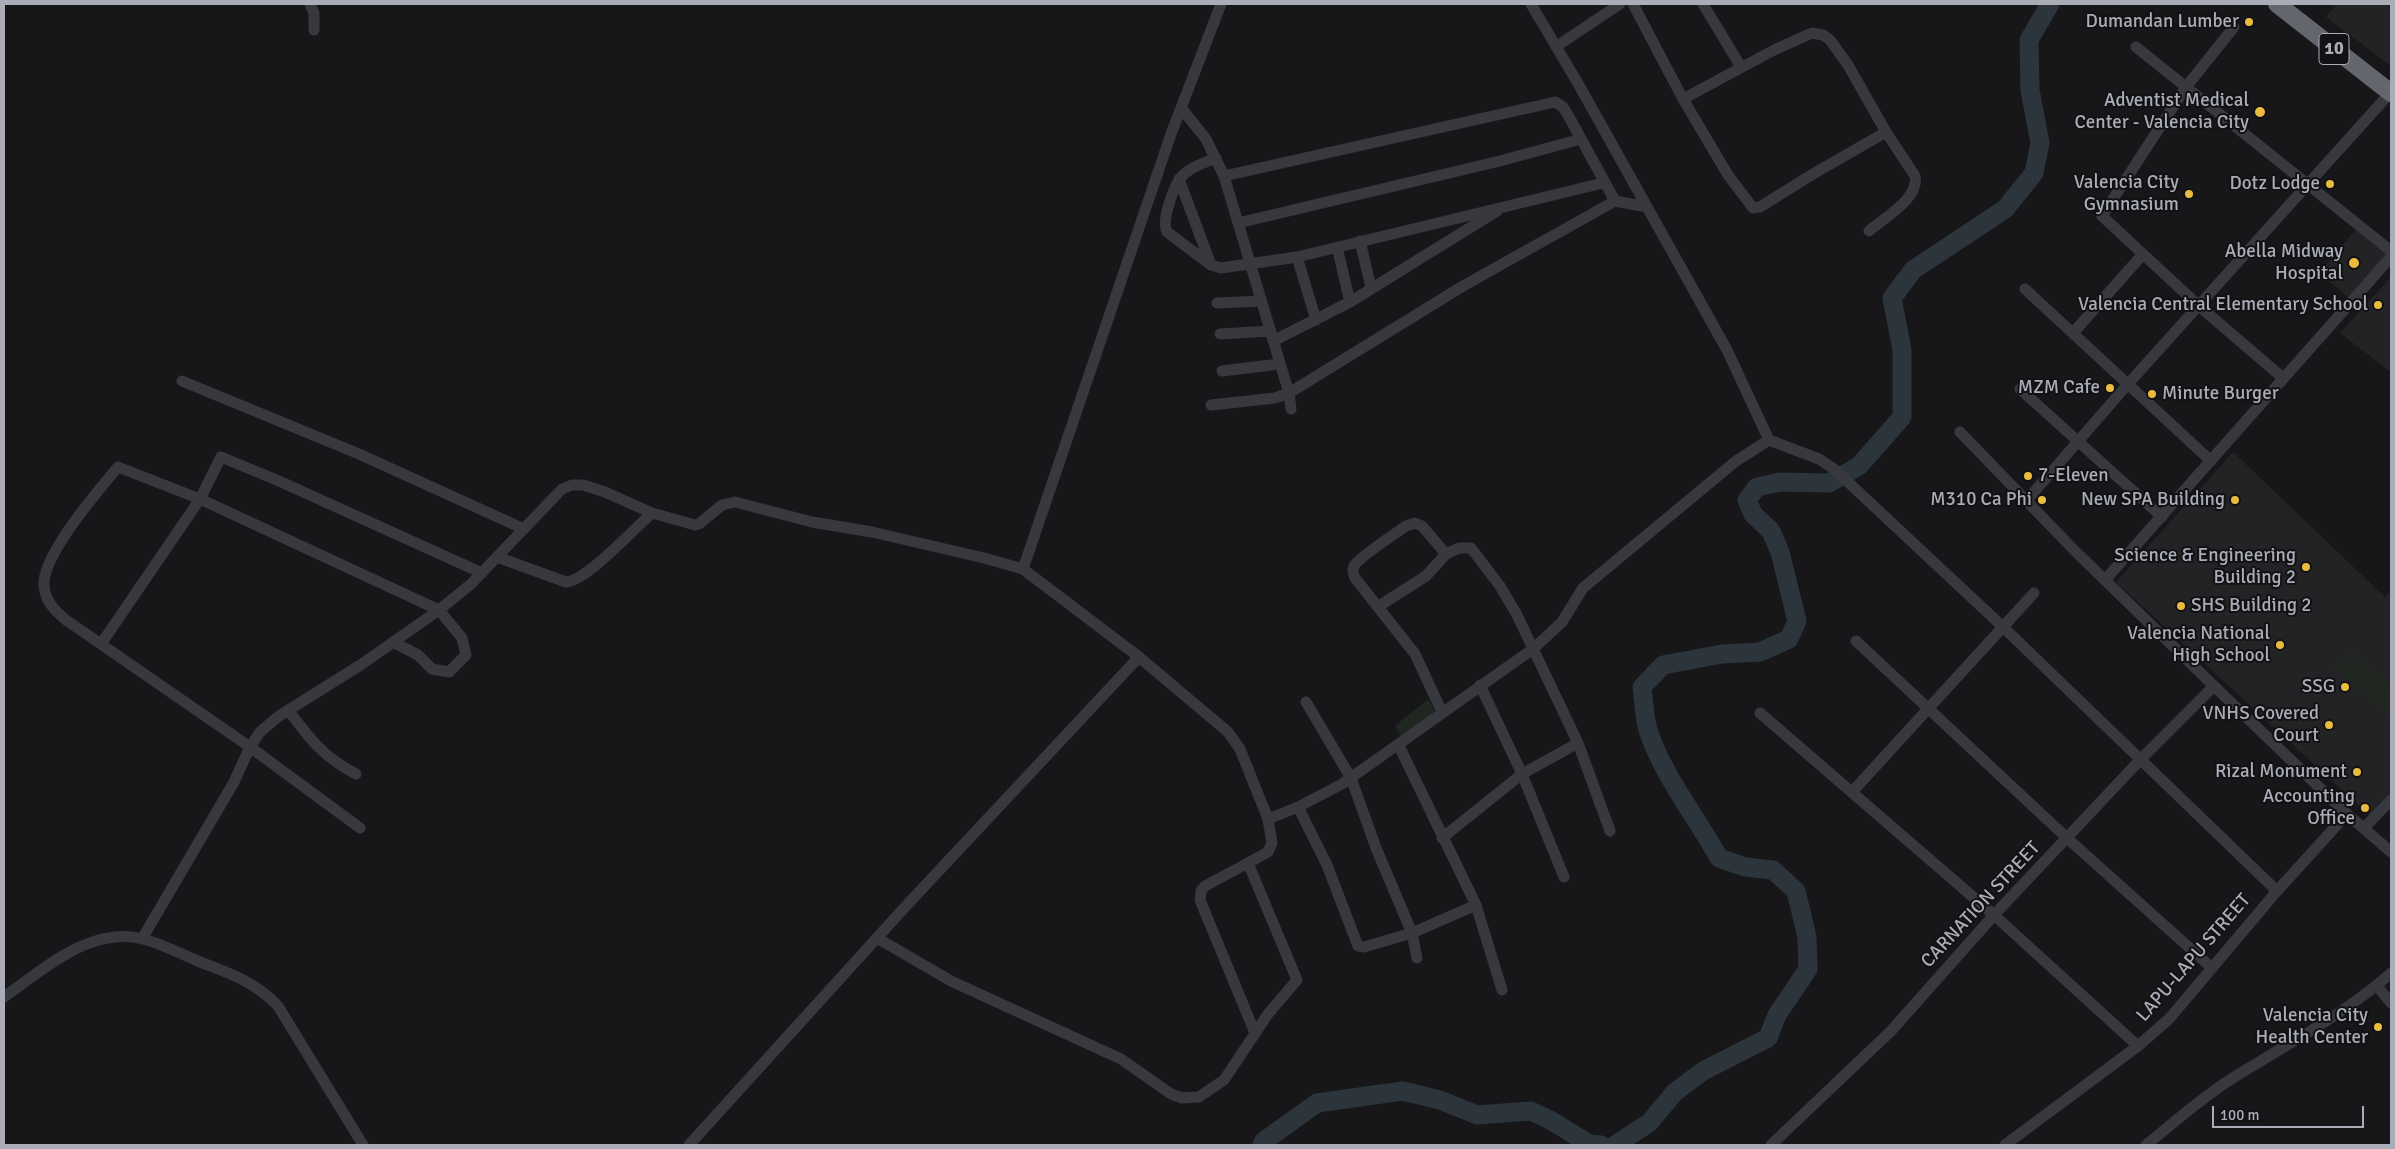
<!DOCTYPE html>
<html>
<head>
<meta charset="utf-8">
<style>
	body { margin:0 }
	#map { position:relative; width:2395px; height:1149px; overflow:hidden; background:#171719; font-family:Signika,sans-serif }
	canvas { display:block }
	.frame { position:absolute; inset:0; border:5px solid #aaadb8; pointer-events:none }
	.scale { position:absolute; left:2212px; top:1106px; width:152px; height:22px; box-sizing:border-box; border:2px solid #aaadb8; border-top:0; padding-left:6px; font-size:15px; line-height:18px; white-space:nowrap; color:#aaadb8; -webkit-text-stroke:4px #121214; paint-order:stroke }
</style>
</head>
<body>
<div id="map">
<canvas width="2395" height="1149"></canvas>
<div class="frame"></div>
<div class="scale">100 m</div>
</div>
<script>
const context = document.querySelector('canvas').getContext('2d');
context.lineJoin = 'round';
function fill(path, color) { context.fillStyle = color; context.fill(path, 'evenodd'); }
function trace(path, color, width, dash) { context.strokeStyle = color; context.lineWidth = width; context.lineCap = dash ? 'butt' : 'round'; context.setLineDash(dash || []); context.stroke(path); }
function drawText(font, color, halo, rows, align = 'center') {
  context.font = font + ' Signika,sans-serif'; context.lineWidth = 4; context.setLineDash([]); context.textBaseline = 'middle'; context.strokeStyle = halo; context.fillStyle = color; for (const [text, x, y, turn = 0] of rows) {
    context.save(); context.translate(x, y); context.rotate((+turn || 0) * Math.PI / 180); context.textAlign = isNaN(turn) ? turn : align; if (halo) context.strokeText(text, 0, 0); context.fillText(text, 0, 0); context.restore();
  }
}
fill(new Path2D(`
	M2337,4h54v62l-65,-49z
	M2357,228l32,26 -41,43 -29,-24z
	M2391,277v95l-51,-39z
	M2233,452l152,145 6,-7v205l-21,21 -254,-234z`), '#232326');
fill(new Path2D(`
	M2351,649l40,38v31l-57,-51z
	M1428,699l8,14 -33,26 -8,-13z`), '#1f2720');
trace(new Path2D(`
	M1262,1145l2,-4 53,-38 86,-12 37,9 37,15 54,-4 21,10 37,23 12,1
	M1615,1145l34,-22 26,-31 28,-21 65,-33 9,-23 31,-46 -1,-32 -11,-46 -23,-21 -28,-3 -26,-9c-22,-40 -56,-83 -70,-125 -5,-14 -5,-32 -7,-46l21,-22 59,-11 38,-2 29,-13 8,-18 -17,-69 -9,-21 -18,-17 -6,-14 10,-13 23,-5 49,1 30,-17 43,-49v-67l-10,-52 21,-28 92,-61 29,-36 6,-30 -10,-53 -1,-50 21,-36`), '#2d353c', 19);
trace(new Path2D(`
	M310,4l4,9v17
	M1531,4l49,83 147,263 42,90 50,19 15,10 168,157 275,265
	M1633,4l50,95 45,76 25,33 7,-1 53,-33 73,-42 29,44c5,22 -31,42 -46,55
	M1703,4l38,63
	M2234,27l-48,60 -84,129 97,90 84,72
	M1557,46l63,-42
	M2136,47l255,204
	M1683,99l91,-49 38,-17 11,2 7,5 18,25 38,67
	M1182,109l24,30 18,37 65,217 2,16
	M1216,158c-12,5 -29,10 -37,22 -6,10 -18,41 -12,52l44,33 10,3 76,-11 306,-74
	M1224,176l331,-74 8,5 5,8 47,86
	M1179,179l32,86
	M1238,223l262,-62 81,-22
	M1360,241l11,46
	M1337,247l13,55
	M1297,257l19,63
	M2025,289l186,172
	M1217,303l44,-2
	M2073,333l70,-79
	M1220,334l51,-3
	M1273,341l77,-39 147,-91
	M1222,371l57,-7
	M182,381l177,73 165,75
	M2020,389l142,128
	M1211,405l64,-7 14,-5 174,-107 152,-85 32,6
	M1960,432l115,119 139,135 133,128 44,38
	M2027,500l101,-116 263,-292
	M497,557l69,25c19,0 69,-54 86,-69
	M1023,569l148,-435 50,-130
	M2105,580l286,-323
	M1379,606l47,-30 20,-22
	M1856,641l211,197 145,130
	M101,644l99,-145 239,111 23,28 4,17 -17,17 -17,-3 -14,-14 -25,-13
	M1480,685l42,89 42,103
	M1306,702l45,76 25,70 36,85 5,25
	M288,710c22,29 35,47 68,64
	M1442,712l-27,-58 -60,-76c-2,-4 -3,-8 -1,-12 5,-9 42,-33 52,-40l9,-3 7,3 24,28 13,-6h12l29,38 17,29 61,128 -56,31 -80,64
	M1760,713l234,202 144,131
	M1578,743l32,88
	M1399,746l77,159 26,85
	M1852,792l182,-199
	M1298,807l29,58 31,81 6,1 48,-14 64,-28
	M1268,819l30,-12 44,-23 191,-135 29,-27 21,-34 153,-127 33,-21
	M2365,827l26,-27
	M360,828l-110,-81 -184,-127c-12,-10 -23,-21 -22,-39 3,-31 53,-89 74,-114l82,32 21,-42 58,24 203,92
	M1248,863l-43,23 -4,5 -1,9 55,133
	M142,939l92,-157 16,-35 10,-15 19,-16 83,-52 77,-54 32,-26 91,-95 10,-4h11l22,7 47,21 43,12 4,-1 23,-19 13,-3 77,20 60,10 112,26 39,11 116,88 89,75 12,17 28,70 4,24 -4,9 -20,11 49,117 -29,34 -44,66 -25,17 -17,1 -11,-4 -50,-35 -170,-78 -74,-43
	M2377,986l14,17
	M4,997c39,-27 87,-72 139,-58 19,5 38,15 57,23 31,12 54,19 78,44l85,139
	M689,1145l216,-238 234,-250
	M1771,1145l120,-114 103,-116 146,-155 74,-74
	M2005,1145l133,-99 31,-27 108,-128 70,-77
	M2146,1145c29,-23 56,-48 87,-67 54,-34 111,-63 158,-105`), '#38393e', 11);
trace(new Path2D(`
	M2277,4l114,89`), '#64666e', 18);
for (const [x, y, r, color] of [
	[2249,22,5,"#e9bb3f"],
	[2260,112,6,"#e9bb3f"],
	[2330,184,5,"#e9bb3f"],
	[2189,194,5,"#e9bb3f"],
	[2354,263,6,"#e9bb3f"],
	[2378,305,5,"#e9bb3f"],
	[2110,388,5,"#e9bb3f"],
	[2152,394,5,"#e9bb3f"],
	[2028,476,5,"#e9bb3f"],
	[2042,500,5,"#e9bb3f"],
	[2235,500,5,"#e9bb3f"],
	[2306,567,5,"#e9bb3f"],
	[2181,606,5,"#e9bb3f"],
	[2280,645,5,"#e9bb3f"],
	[2345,687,5,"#e9bb3f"],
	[2329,725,5,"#e9bb3f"],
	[2357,772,5,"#e9bb3f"],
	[2365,808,5,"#e9bb3f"],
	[2378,1027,5,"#e9bb3f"]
]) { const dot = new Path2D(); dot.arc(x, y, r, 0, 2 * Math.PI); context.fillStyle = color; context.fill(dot); trace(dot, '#121214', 2); }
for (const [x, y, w] of [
	[2334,49,30]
]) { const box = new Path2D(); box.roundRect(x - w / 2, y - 15.5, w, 31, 4); context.fillStyle = '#121214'; context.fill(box); trace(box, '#aaadb8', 1); }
drawText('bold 18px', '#aaadb8', null, [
	["10",2334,49]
]);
drawText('19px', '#aaadb8', '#121214', [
	["Dumandan Lumber",2239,22],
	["Adventist Medical",2249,101],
	["Center - Valencia City",2249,123],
	["Valencia City",2179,183],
	["Gymnasium",2179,205],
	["Dotz Lodge",2320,184],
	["Abella Midway",2343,252],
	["Hospital",2343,274],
	["Valencia Central Elementary School",2368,305],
	["MZM Cafe",2100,388],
	["Minute Burger",2162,394,"left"],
	["7-Eleven",2038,476,"left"],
	["M310 Ca Phi",2032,500],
	["New SPA Building",2225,500],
	["Science & Engineering",2296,556],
	["Building 2",2296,578],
	["SHS Building 2",2191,606,"left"],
	["Valencia National",2270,634],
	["High School",2270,656],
	["SSG",2335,687],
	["VNHS Covered",2319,714],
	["Court",2319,736],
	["Rizal Monument",2347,772],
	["Accounting",2355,797],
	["Office",2355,819],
	["Valencia City",2368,1016],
	["Health Center",2368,1038]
], 'right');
drawText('19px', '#aaadb8', '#121214', [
	["CARNATION STREET",1981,905,-47],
	["LAPU-LAPU STREET",2194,958,-49]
]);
</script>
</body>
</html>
